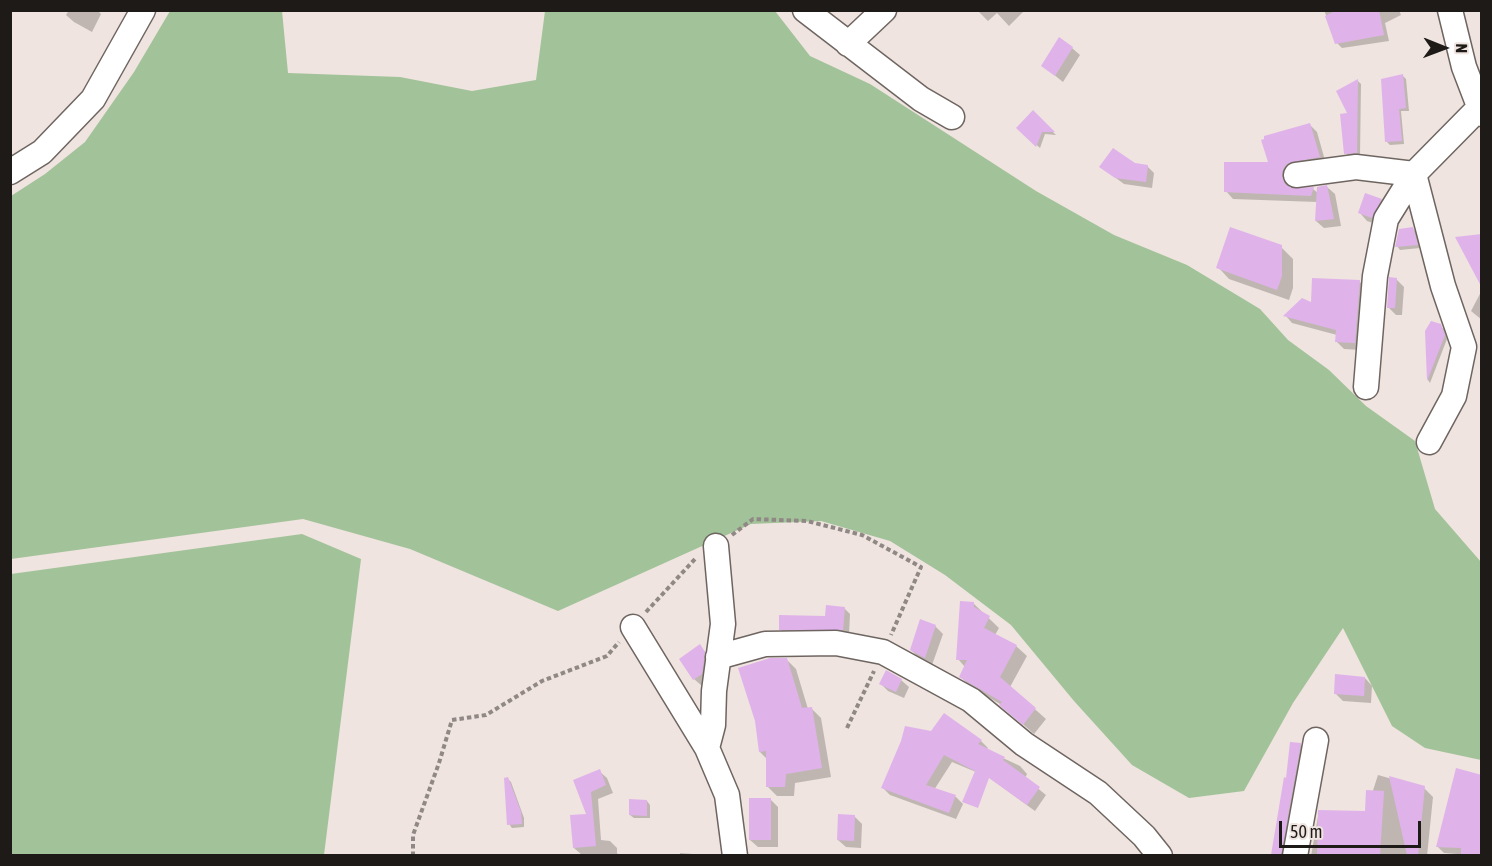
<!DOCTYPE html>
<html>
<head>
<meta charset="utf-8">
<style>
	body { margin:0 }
	#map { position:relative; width:1492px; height:866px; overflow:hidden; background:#efe4df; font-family:"Asap Condensed",sans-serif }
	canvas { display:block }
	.frame { position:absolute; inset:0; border:12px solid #1e1a18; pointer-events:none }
	.north { position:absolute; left:1414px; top:18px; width:60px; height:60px; -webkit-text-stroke:4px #efe4df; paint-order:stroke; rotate:91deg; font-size:16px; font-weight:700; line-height:24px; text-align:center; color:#1e1a18 }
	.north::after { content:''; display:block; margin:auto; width:21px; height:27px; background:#1e1a18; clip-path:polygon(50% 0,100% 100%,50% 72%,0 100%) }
	.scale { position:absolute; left:1279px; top:821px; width:142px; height:27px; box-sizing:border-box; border:3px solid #1e1a18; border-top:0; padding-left:8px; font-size:18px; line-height:21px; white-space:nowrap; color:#1e1a18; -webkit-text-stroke:4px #efe4df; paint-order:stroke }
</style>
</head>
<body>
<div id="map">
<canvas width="1492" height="866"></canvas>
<div class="frame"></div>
<div class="north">N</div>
<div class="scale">50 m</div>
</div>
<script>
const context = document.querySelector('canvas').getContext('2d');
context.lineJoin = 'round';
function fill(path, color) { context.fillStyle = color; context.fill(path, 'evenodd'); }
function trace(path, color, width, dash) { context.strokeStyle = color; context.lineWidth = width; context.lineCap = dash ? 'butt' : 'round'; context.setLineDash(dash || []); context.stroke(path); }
fill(new Path2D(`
	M170,11h112l6,62 112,4 72,14 64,-11 9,-69h230l35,45 60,28 166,107 78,44 73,30 73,44 28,31 41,30 37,36 49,35 20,68 46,53v198l-56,-12 -33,-22 -49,-98 -50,75 -49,88 -55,7 -57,-33 -58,-64 -63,-76 -66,-50 -55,-34 -69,-20 -70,3 -193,87 -148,-62 -107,-30 -292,40v-363l34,-22 40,-32 49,-70z
	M302,534l59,25 -37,296h-313v-281z`), '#a2c299');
fill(new Path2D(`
	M69,10h28l4,4 -9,18 -18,-10 -8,-7z
	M977,10h48l-16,16 -12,-13 -9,8z
	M1324,10h11l12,16 20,-16h32l2,5 -16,8 4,18 -47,7 -5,-5z
	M1072,48l8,7 -17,27 -20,-16z
	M1403,76l3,3 3,32h-8l3,33 -14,1 -3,-3z
	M1358,81l3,3 -1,72 -11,1 -3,-4 3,-39z
	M1033,112l23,23 -11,-1 -5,14 -22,-20z
	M1310,125l7,7 9,32 -36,13 -2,8 3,5 22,-1 5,4 9,-6 8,7 6,32 -17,2 -8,-7 1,-19 -84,-3 -7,-8 44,-28z
	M1134,165l13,1 7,7 -2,15 -28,-4 -23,-17z
	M1381,200l8,7 -10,18 -12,-4 -7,-8z
	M1413,229l3,3 4,16 -20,2 -3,-4z
	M1281,247l12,12v29l-4,12 -60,-21 -11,-12z
	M1396,279l8,8 -2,28h-6l-8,-8z
	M1360,282l7,7 -5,61 -18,-1 -8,-8 1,-6 -45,-12 -6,-7z
	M1482,290v30l-11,-9z
	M1440,326l4,3 3,10 -17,44 -2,-3 -1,-49z
	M973,603l26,25 -4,7 21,11 11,10 -17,31 36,32 -12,15 -34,-30 -29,-17 -10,-10 4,-10 -7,-8z
	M844,608l6,6 -1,21h-63l-6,-6 46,-11z
	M935,626l8,8 -11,31 -13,-7 -8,-8z
	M700,646l7,8 2,28 -7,4 -8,-7z
	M786,659l10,10 12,40 3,-1 10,10 10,59 -36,6 -1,13h-17l-10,-10v-27l-7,-7z
	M1365,678l7,8 -1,17 -28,-2 -7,-7z
	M901,680l8,7 -5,11 -16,-7 -8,-8z
	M981,741l7,7 -2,2 34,16 7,8 -2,4 21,17 -11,16 -47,-34 -36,-15 -18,28 22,7 7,7 -7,15 -66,-24 -7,-7 20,-46z
	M1300,744l7,7 -19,105h-15l12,-77 2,1z
	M599,771l8,7 6,15 -15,6 3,41 9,1 7,7v5l2,3 -37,-1 -8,-7 15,-33 -14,-34z
	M1378,775l46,13 9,9 -6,59h-116l8,-45 47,1z
	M1482,777v79l-38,-3 -7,-7z
	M508,779l3,3 13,36v9l-12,1 -3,-4z
	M770,799l8,8v40h-20l-8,-7z
	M647,801l3,4v13h-16l-4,-3z
	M854,816l8,8 -1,24 -15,-1 -8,-7z
	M680,853l13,1 2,2h-15z`), '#0003');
fill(new Path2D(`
	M1337,10h42l5,25 -49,9 -10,-28z
	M1059,37l14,10 -18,29 -14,-10z
	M1403,74l3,34 -7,1 3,32 -17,1 -4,-63z
	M1358,79l-1,74 -13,1 -4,-40 7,-1 -11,-22z
	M1033,110l22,22h-13l-6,15 -20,-19z
	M1310,123l10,34 -32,6 -5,6 -1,7 3,8 6,4 23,-1 -3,9 -87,-4v-30h44l-7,-22 3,-1v-3z
	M1113,148l22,15 13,2 -2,17 -31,-4 -16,-11z
	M1327,185l7,34 -19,2 2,-34z
	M1365,193l17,6 -10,19 -14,-5z
	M1230,227l52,18v31l-5,14 -61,-22z
	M1413,227l5,18 -23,2 4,-18z
	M1482,234v54l-27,-51z
	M1389,277l8,1 -2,30h-8z
	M1312,278l48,2 -5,63 -20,-1 1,-12 -53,-14 19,-18 9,4z
	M1431,321l10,3 4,11 -18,46 -2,-50z
	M960,601l14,1v5l16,9 -6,12 33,17 -17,32 36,31 -13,17 -24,-20 3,-3 -43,-25 8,-17h-11z
	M826,605l19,2 -2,23h-64v-15l46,1z
	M920,619l16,6 -11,33 -15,-8z
	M700,644l5,8 -3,22 -9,6 -14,-21z
	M770,658h17l15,50 10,-1 10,61 -36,6 -1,13h-19v-36l-7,1 -4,-31 -17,-53z
	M886,670l16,9 -6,13 -17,-8z
	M1335,674l30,3 -1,19 -30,-2z
	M944,713l38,27 -4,4 27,13 -2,3 37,27 -13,18 -38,-27 -11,30 -16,-6 13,-31 -31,-16 -18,30 30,10 -7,18 -68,-25 20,-47 4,-15 26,5z
	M1290,742l11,1 -20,112h-10l13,-78 2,1z
	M1456,768l26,7v80h-21v-7l-25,-1z
	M600,769l6,16 -15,7 5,54 -23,2 -3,-33 16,-1 -13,-34z
	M1389,776l36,10 -7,69h-11z
	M508,777l13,35 1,12 -15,1 -3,-47z
	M1366,790l18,1 -4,64h-63l1,-45 47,1z
	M749,798h22v42h-22z
	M629,799l18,1v16l-18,-1z
	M838,814l17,1 -1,26 -17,-1z`), '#e0b2ea');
const minor = new Path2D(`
	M805,10l116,89 31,18
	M1450,10l14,57 18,47
	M848,44l36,-34
	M10,172l32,-20 51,-53 50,-89
	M1296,175l60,-8 58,7 29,112 21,61 -10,49 -25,46
	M1366,387l9,-111 11,-57 28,-45 68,-69
	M716,546l7,78 -9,67 -1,34 -6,23 20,47 8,61
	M633,627l74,121
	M718,657l47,-13 71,-1 47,9 88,48 53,44 74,49 46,43 16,20
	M1295,856l21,-116`);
trace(minor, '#6e6561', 27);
trace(new Path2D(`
	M732,535l21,-16 54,2 55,14 59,32 -30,68
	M646,612l50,-54
	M847,728l27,-57
	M413,856v-21l26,-72 13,-43 34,-5 56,-34 65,-25 12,-14`), '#908885', 4, [4.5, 3]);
trace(minor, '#fff', 24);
</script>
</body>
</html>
